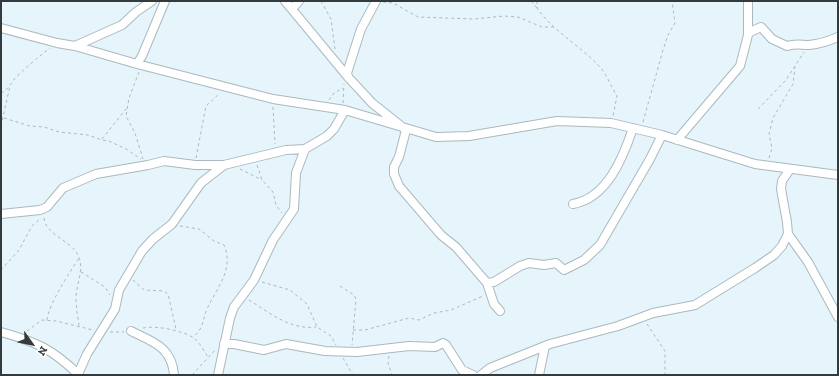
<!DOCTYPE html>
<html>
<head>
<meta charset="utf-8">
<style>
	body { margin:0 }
	#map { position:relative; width:839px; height:376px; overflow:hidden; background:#e6f4fb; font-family:"Zilla Slab",serif }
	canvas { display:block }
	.frame { position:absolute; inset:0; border:2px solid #353a3d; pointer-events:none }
	.north { position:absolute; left:12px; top:324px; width:40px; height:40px; -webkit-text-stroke:3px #fff; paint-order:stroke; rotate:123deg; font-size:11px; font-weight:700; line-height:16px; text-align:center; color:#353a3d }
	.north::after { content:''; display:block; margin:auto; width:14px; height:18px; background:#353a3d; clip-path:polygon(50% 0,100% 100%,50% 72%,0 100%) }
</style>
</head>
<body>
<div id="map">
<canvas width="839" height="376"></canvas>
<div class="frame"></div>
<div class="north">N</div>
</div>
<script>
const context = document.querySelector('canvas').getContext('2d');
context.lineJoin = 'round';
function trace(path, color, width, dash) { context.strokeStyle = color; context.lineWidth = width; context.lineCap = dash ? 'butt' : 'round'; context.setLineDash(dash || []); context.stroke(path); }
const minor = new Path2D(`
	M285,1l63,76 24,26 34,27 -7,27 -5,10v7l5,12 42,49 15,12 31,36 7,21 6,7
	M292,9l7,-8
	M1,28l56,15 18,3 62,18 136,35 72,11 91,27 33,-1 88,-15 54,2 51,12 93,29 83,11
	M748,33l13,-6 11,12 15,7c9,-3 14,-1 22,-1 10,-1 20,-4 29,-8
	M75,46l47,-21 14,-13 16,-11
	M137,64l5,-8 23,-55
	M348,77l-1,-4 14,-44 15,-28
	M677,140l63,-74 8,-31v-34
	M573,204c34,-6 50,-46 60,-76
	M1,214l39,-4 7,-3 16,-19 33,-14 52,-9 16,-4 31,4h29l62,-15 19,-1 22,-13 7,-7 11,-19
	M788,234l20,28 30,55
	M487,283l7,-1 26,-16 9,-3 15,2 12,-2 8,7 20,-10 16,-15 50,-86 12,-24
	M131,331c22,11 41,16 43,44
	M1,332c36,10 51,17 78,43
	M224,344h10l30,6 22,-6 39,7 32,1 52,-6 26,1 8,-4 3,2 16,25 11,5
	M78,374l9,-20 28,-45 4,-19 23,-39 11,-12 19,-15 29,-41 23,-18
	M218,375l12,-57 4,-11 20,-27 19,-40 21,-31 2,-36 9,-24
	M481,375l9,-7 60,-24 68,-18 35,-13 42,-8 60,-37 19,-13 8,-9 6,-12 -1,-12 -6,-33 1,-8 8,-12
	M539,375l6,-29`);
trace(minor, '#abb9bf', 10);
trace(new Path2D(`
	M321,1l10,18 4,30
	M531,1l6,7
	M537,1v7c16,23 42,37 61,57 8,7 13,22 19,31l-4,20
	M383,2l10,1 25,14 56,2 30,-3 14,1 24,10h12
	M139,72l-10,26 -3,18 9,17 8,26
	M1,93c7,-3 10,-10 15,-16 11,-10 22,-20 34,-29
	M329,100l5,-7 9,-5
	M343,103l1,-19
	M273,107l2,37
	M758,109l28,-29 18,-28
	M4,118l26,8 14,1 15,5 29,3 14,5 7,1 17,8 15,10
	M643,122l20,-72 5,-15 7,-12 -3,-22
	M1,126l9,-40
	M102,139l24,-30
	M196,158l10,-52 14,-13
	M769,158l3,-10 -3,-14 4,-16 20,-34 2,-17
	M257,165l5,15 11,12 3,13 6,8
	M240,169l22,11
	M44,218c1,16 26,22 34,37 7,14 -2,29 -2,43 0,10 2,19 3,28
	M180,226l19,3 15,12 10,4c10,24 -6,41 -16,62 -6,11 -3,21 -15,30
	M1,270l18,-20 13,-24 9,-8
	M81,272l24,15 5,8
	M133,280l11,10 20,1 4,3 8,35
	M262,282l28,8 17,14 10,23 14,9 5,9
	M340,286l14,9 2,4 -4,46
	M249,300c21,13 41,30 67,27
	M47,320c1,-15 23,-48 32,-62
	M647,324l18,27v24
	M143,328c12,-3 43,3 52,11 5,4 9,12 13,18
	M353,330h12l44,-12 10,2 15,-7 17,-3 32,-14
	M27,331l15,-11 14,1 37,9
	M110,332h14
	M389,356l-1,7 4,12
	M343,358l10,17
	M192,375l24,-26`), '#adb8bd', 1, [3, 3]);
trace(minor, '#fff', 8);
</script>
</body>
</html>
